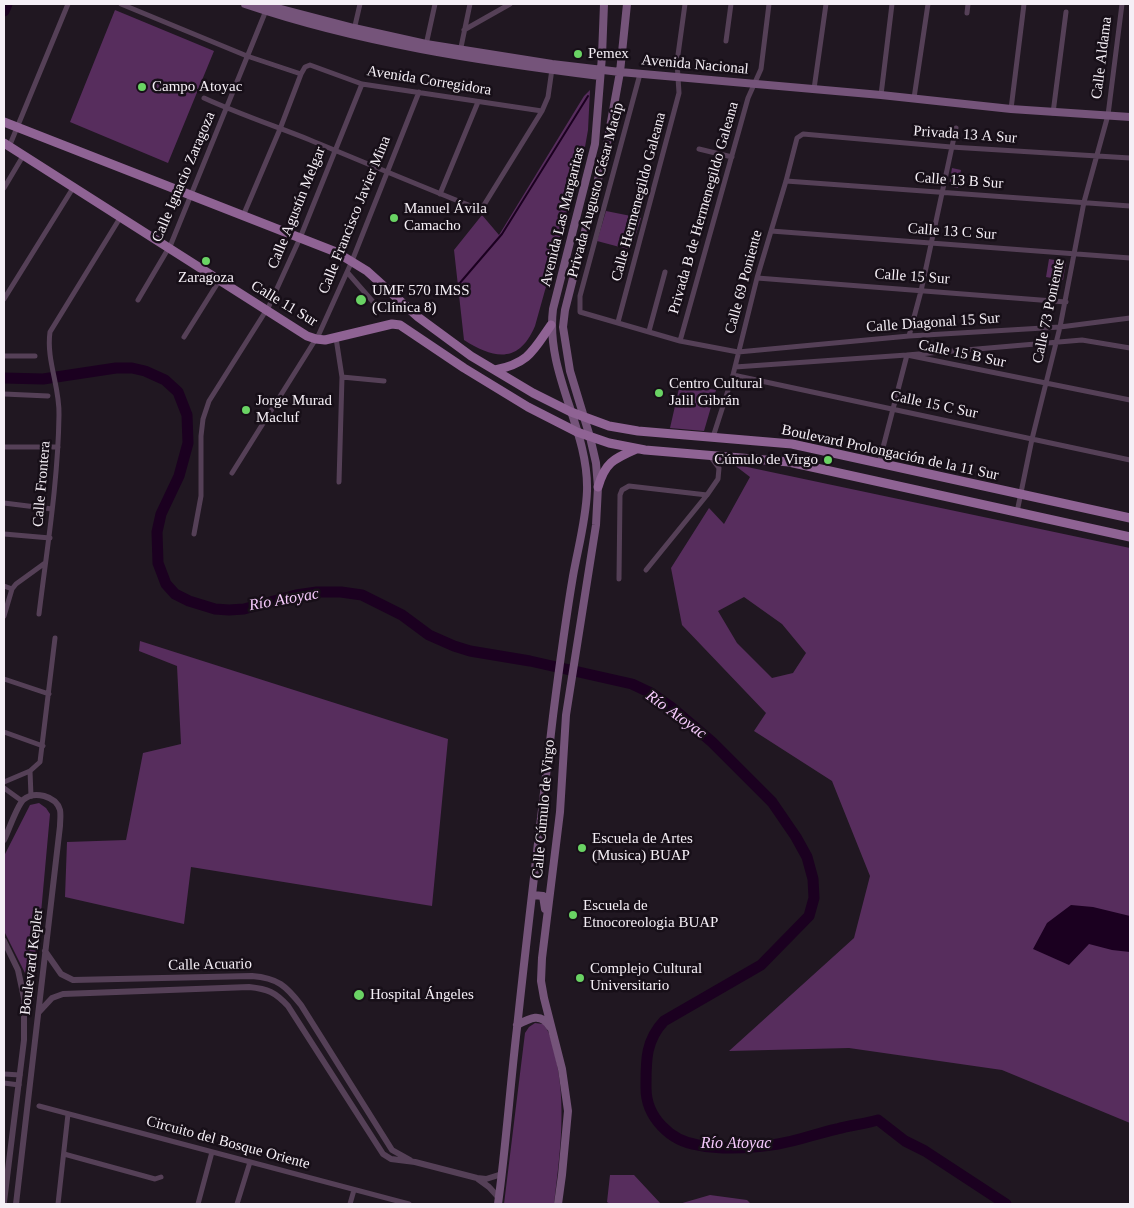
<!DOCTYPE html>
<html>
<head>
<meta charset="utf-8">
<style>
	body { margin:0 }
	#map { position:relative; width:1134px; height:1208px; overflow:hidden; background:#201721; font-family:"Times New Roman",serif }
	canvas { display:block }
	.frame { position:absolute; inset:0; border:5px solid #f5eff6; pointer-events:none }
</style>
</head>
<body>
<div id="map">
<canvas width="1134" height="1208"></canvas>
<div class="frame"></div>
</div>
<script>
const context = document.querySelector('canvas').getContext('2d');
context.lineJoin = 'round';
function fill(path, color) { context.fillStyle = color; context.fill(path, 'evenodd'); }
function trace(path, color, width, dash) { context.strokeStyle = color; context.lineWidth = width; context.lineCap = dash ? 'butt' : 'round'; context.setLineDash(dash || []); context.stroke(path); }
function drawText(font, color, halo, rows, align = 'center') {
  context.font = font + ' "Times New Roman",serif'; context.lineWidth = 5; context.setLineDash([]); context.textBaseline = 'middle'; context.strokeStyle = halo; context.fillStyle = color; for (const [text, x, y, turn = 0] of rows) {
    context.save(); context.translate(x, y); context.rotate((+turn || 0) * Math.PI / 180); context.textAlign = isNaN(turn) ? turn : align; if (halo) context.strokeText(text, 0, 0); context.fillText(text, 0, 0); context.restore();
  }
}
fill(new Path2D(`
	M115,10l99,41 -46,112 -98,-41z
	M590,90l-2,40 -3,17 -50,179c-16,38 -41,33 -71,14l-10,-90 28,-35 17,20 85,-139z
	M952,168l9,2 -3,18 -9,-2z
	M606,211l35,7 -10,32 -34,-9z
	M1049,259l17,3 -3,18 -17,-3z
	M680,384l36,6 -12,41 -34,-3z
	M733,464l397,84v575l-128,-53 -153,-22 -120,3 125,-113 16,-62 -38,-95 -78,-50 12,-18 -84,-88 -11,-57 38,-60 15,16 26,-47zM744,597l38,27 24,29 -13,20 -21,5 -35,-35 -19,-32z
	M140,641l308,98 -16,167 -241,-39 -7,57 -119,-27 2,-55 59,-2 17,-87 38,-9 -4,-78 -38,-15z
	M39,803l7,5 4,6 -17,187 -5,-22 -24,-48v-75l26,-51z
	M535,1023l8,1c8,9 9,20 12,31 12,50 5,99 -1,149h-50l21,-171 4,-6z
	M610,1175h24l27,29h-51l-3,-2z
	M710,1195l37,5 4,4h-72z`), '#572d5d');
fill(new Path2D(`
	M1071,905l22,2 37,9v36l-18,-2 -23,-6 -20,21 -36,-16 14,-26z`), '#1b0020');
trace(new Path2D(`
	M459,284l43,-50 86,-138`), '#1b0020', 2);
trace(new Path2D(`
	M4,11l3,-7
	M4,378l39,1 73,-11h16l13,3 20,9 13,12 9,23 1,28 -9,33 -18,38 -4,18 1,31 8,21 9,10 14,7 26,8 14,1 15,-1 52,-14 21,-3h24l21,3 40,20 27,20 25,11 16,5 60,10 102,23 19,9 20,14 41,35 60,60 24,35 11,20 6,22 1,19 -5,18 -48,49 -97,56c-19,20 -18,41 -18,67 0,29 24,53 52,57 25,5 55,3 80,-1 20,-3 40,-11 59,-15 14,-4 27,-5 41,-9l27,21 20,10 81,53`), '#1b0020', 11);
trace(new Path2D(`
	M121,4l126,52 54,18
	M967,13l1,-9
	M354,30l6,-26
	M464,30l46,-26
	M726,41l5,-37
	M426,45l9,-41
	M460,52l10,-48
	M640,74l-60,222v16l100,29 58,11 171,-16 151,-9 70,-9
	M814,89l12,-85
	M881,95l11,-91
	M204,98c35,16 71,28 106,42 56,23 110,46 166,68h4l4,-3 58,-94 6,-14 4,-28
	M914,98l14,-94
	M1011,109l13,-105
	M1053,113l13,-101
	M9,147l59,-143
	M699,149l33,8
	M786,181l344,25
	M4,188l19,-32
	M440,194l38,-92
	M243,216l37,-87 21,-55 4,-7 5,-2 52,19 180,27
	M771,231l359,27
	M347,272l34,39
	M757,278l309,24
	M4,299l69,-111
	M138,300l33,-56 96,-236
	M618,322l61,-229 -2,-31 8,-58
	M649,331l16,-59
	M909,336l12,-45 35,-163
	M184,337l35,-56
	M336,338l6,39 -3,105
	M680,341l68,-243 13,-29 8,-65
	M4,356h31
	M735,367l172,-12 175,-15 48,8
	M733,375l397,85
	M342,377l42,4
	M4,394l44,2
	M713,437l20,-62 24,-97 29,-97 11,-43 6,-4 148,13 179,11
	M4,447h54
	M879,463l28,-108 223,45
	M232,473l87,-139 33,-73 67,-169
	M4,503l48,6
	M1017,512l15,-73 28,-112 24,-125 24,-87 14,-111
	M4,534l46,4
	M194,534l7,-38v-60l2,-17 6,-18 60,-95 31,-68 62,-154
	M646,570l61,-75 11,-16 1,-11 -9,-12
	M619,579l1,-84 2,-5 7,-4 78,9
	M4,586l8,3
	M39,614c8,-66 19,-132 20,-199 1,-28 -13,-55 -9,-83l70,-114
	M4,616l8,-27 4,-5 29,-21
	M4,679l45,15
	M4,732l39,14
	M30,771l1,25
	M4,782l26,-11 10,-9 15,-124
	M4,788l18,13
	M4,1074l16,1
	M4,1083l15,2
	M39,1106l370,98
	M64,1154l91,25 6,-2
	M58,1204l10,-90
	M198,1204l14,-52
	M237,1204l13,-42
	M350,1204l4,-14`), '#554057', 5);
trace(new Path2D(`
	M4,840c5,-10 12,-32 19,-40 11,-10 33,-4 37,10 1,5 0,11 0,16l-44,378
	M4,941l14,29 6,28v42l-20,162
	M45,951l16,23 12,6 179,-4c26,2 34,10 49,29l91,145 18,10
	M39,1012l13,-14 11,-4 186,-7c19,2 26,5 39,19l95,148 8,5 24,3 62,16 9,1 16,-5
	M478,1179l11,8 10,11`), '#554057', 6);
trace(new Path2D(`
	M245,4c115,39 236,57 355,72
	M262,4l92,24 72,16 126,20 68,8 261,23 130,14 119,8
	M533,895l10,1 2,13
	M517,1025c13,-7 24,-13 33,2
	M498,1204c8,-58 12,-117 19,-176 11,-104 24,-208 36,-312 6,-47 12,-93 20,-140 5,-28 13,-56 14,-85 2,-62 -42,-117 -34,-182l42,-165 7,-88 2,-52
	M558,1204l4,-29 6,-64 -6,-42 -18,-71 -3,-17 1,-23 18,-146 6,-97 30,-190 2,-38 -2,-24 -6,-26 -20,-66 -7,-44 2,-17 42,-166 13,-72 7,-68`), '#75547a', 8);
trace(new Path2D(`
	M4,122l332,130 31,19 51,46 53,39 62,37 38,19 38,14 29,5 154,13 338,74
	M4,143l303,193 9,3 9,1 67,-16 8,1 64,43 64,39 49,25 32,11 36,7 144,12 341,75
	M495,370c34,-7 38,-19 56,-45
	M598,487c7,-24 15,-28 38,-38`), '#8f6394', 9);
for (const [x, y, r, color] of [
	[578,54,5,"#6ad364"],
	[142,87,5,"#6ad364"],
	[394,218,5,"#6ad364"],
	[206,261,5,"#6ad364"],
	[361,300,6,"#6ad364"],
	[659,393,5,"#6ad364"],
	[246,410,5,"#6ad364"],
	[828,460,5,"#6ad364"],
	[582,848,5,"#6ad364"],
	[573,915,5,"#6ad364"],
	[580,978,5,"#6ad364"],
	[359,995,6,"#6ad364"]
]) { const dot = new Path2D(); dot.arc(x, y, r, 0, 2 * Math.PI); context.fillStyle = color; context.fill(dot); trace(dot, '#170f18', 2); }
drawText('15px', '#f5eff6', '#170f18', [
	["Pemex",588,54],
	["Campo Atoyac",152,87],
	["Manuel Ávila",404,209],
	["Camacho",404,226],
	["Zaragoza",206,278,"center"],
	["UMF 570 IMSS",372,291],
	["(Clínica 8)",372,308],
	["Centro Cultural",669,384],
	["Jalil Gibrán",669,401],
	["Jorge Murad",256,401],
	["Macluf",256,418],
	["Cúmulo de Virgo",818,460,"right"],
	["Escuela de Artes",592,839],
	["(Musica) BUAP",592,856],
	["Escuela de",583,906],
	["Etnocoreologia BUAP",583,923],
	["Complejo Cultural",590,969],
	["Universitario",590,986],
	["Hospital Ángeles",370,995]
], 'left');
drawText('15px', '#f5eff6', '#170f18', [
	["Calle Aldama",1102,58,-83],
	["Avenida Nacional",695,65,5],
	["Avenida Corregidora",429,81,9],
	["Privada 13 A Sur",965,135,4],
	["Calle Ignacio Zaragoza",184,177,-67],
	["Calle 13 B Sur",959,181,4],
	["Privada Augusto César Macip",596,190,-75],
	["Calle Hermenegildo Galeana",639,197,-75],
	["Calle Agustín Melgar",297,208,-68],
	["Privada B de Hermenegildo Galeana",704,208,-74],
	["Calle Francisco Javier Mina",355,215,-68],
	["Avenida Las Margaritas",563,217,-76],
	["Calle 13 C Sur",952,232,4],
	["Calle 15 Sur",912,277,4],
	["Calle 69 Poniente",744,282,-75],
	["Calle 11 Sur",284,304,31],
	["Calle 73 Poniente",1049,311,-78],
	["Calle Diagonal 15 Sur",933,323,-4],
	["Calle 15 B Sur",962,354,12],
	["Calle 15 C Sur",934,405,12],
	["Boulevard Prolongación de la 11 Sur",890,453,12],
	["Calle Frontera",42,484,-85],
	["Calle Cúmulo de Virgo",544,809,-85],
	["Boulevard Kepler",32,962,-83],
	["Calle Acuario",210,965,-1],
	["Circuito del Bosque Oriente",228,1143,15]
]);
drawText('italic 16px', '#f7cbfd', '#170f18', [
	["Río Atoyac",284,600,-10],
	["Río Atoyac",676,715,36],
	["Río Atoyac",736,1144]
]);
</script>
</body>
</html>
